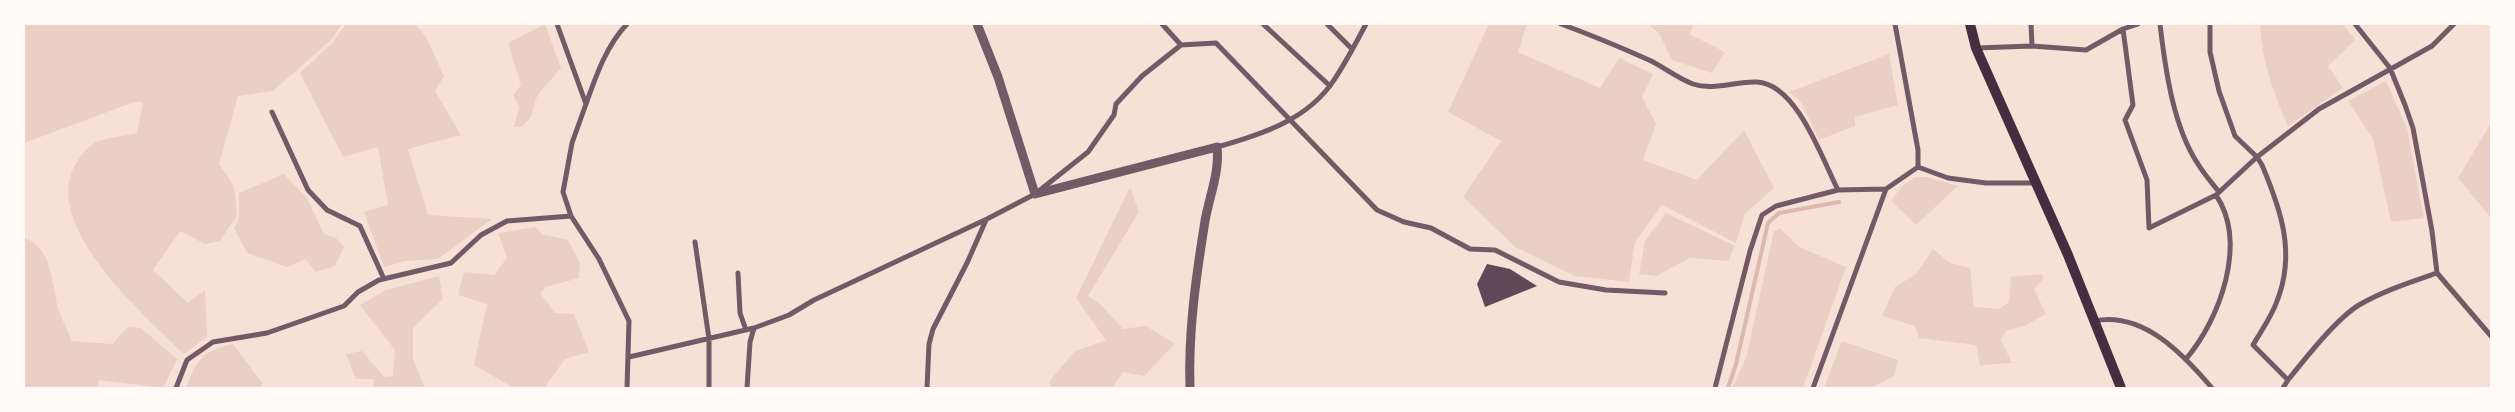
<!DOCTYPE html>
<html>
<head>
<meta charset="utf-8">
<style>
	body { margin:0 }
	#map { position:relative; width:2515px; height:412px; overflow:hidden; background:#f7e1d7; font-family:Manrope,sans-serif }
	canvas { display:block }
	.frame { position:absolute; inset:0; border:25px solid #fffaf5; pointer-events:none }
</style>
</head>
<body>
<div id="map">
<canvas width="2515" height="412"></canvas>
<div class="frame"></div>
</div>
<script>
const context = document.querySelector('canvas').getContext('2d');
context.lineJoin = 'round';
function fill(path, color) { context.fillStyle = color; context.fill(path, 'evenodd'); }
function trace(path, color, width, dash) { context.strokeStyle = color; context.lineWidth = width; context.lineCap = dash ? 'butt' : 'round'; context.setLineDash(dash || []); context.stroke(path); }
fill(new Path2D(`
	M24,24h318l-11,16 -58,51 -35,5 -19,68 15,22 3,29 -17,26 -15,3 -25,-13 -27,39 35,33 17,-13 2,47 -23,17c-43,-43 -168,-148 -91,-210 6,-6 34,-8 44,-11l6,-31h-9l-110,41z
	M346,24h70l10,13 18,39 -9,15 26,44 -53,14 20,66 64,4 -54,40 -33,2 -21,6 -20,-55 24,-7 -10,-58 -35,10 -43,-84 32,-30z
	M545,24l16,44 -24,28 -6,21 -9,10h-8l5,-20 -6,-12 8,-10 -13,-42z
	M1489,24h38l-9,28 82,36 19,-30 34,16 -11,23 14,27 -13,36 54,20 47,-50 30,58 -29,26 -9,29 -74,-38 -27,37 -6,40 -54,-6 -60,-29 -52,-50 38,-56 -53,-29z
	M1648,24h46l-5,10 36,18 -13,21 -40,-13 -13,-27z
	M2260,24h83l12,16 -27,26 15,22 -55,38c-15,-33 -26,-65 -28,-102z
	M1889,54l9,51 -43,12v9l-36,14 -18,-38 -12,-10z
	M2386,81l21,47 17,90 -33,4 -18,-83 -25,-38z
	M2491,123v95l-33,-40z
	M284,174l23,24 17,36 12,4 8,9 -9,19 -20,6 -9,-13 -19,8 -40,-14 -13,-25 5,-9v-26z
	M1915,177h12l31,9 -42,39 -25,-24 11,-15z
	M1130,187l9,25 -51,84 12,8 23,25 23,-3 29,18 -31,32 -21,-4 -11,16h-61l-2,-6 25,-30 32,-12 -30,-42z
	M1666,213l69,33 -7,15 -38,-3 -34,18 -17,-2 6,-33z
	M536,227l6,7 26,6 12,23 -1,15 -33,9 -6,6 15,20 19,1 15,38 -24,7 -21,29h-30l-40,-23 13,-61 -29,-9 6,-23 30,3 13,-17 -9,-25z
	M1780,228l19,19 47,20 -43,121h-71l14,-30 28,-127z
	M24,238c28,8 28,47 34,70 4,11 9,22 14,33l40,3 16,-17 13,1 36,31 -14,29 -64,-8 -2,8h-73z
	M1933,249l17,14 20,5 4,39 25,2 10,-7 2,-25 30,-3 3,4 -10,11 12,25 -20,11 -20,6 -5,9 11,23 -32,2 -4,-20 -57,-7 -4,-12 -33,-10 13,-29 21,-13z
	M439,276l4,23 -30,29v31l12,29h-52l1,-9h-18l-10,-25 16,-3 22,26 9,-1 2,-26 -35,-45 26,-15z
	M1842,341l56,19 -4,16 -23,12h-47z
	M233,344l29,39 -1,5h-75c10,-28 16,-37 47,-44z`), '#ebcfc5');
trace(new Path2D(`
	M1728,388l8,-24 32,-141 11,-10 60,-11`), '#dcb8b0', 4);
fill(new Path2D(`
	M1487,264l23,5 27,17 -52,21 -8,-23z`), '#644757');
trace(new Path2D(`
	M557,24l29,80 -14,39 -9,49 8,24 28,43 30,62 -2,67
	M1162,24l19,21
	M1263,24l67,62
	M1327,24l25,25
	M1561,24c30,11 59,23 88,36 15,7 28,18 44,24 20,7 43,-3 64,-2 40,2 65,77 81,108
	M1895,24l23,126v17
	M2031,24l1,22
	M2160,24c5,43 13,103 38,140 6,10 14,19 21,28
	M2210,24v28l9,39 16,45 22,21 5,8c19,45 34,88 15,136 -5,15 -16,30 -24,44l35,35 -5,8
	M2355,24l35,44 15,37 8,23 19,103 5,42 54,63
	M2123,29l10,76 -8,15 22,60 2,48 67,-33 41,-38 62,-48 113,-63 22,-22
	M1976,48l56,-2 54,4 37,-21 15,-5
	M586,104c10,-28 20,-58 41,-80
	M272,112l36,78 19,20 33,16 24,53
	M1217,147c43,-12 91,-27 117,-67 12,-18 22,-37 32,-56
	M695,242l14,97v49
	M738,273l2,40 6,17
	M2094,321c49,-10 89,33 118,67
	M629,357l125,-29
	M2186,359c34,-40 62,-116 30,-164
	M2288,380c17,-21 48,-61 71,-75 24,-14 52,-23 78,-32
	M176,388l11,-28 26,-18 54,-9 77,-27 14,-14 21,-12 72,-17 30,-28 26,-14 64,-5
	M747,388l3,-46 4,-14 35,-13 25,-15 173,-81 48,-25 53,-42 26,-37 2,-11 26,-28 39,-31 35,-2 161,167 27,12 27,6 39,21 25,1 64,32 47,8 59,3
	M927,388l2,-44 4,-15 34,-66 19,-43
	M1715,388l35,-137 12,-36 14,-9 62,-16 48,-1 32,-22 30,11 38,5h50
	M1813,388l73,-199`), '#755966', 5);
trace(new Path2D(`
	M977,24l21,53 37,117 182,-47c3,25 -8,50 -12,74 -9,56 -17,111 -15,167`), '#755966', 9);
trace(new Path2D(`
	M1970,24l6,24 92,207 53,133`), '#4a2c40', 10);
</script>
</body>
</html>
